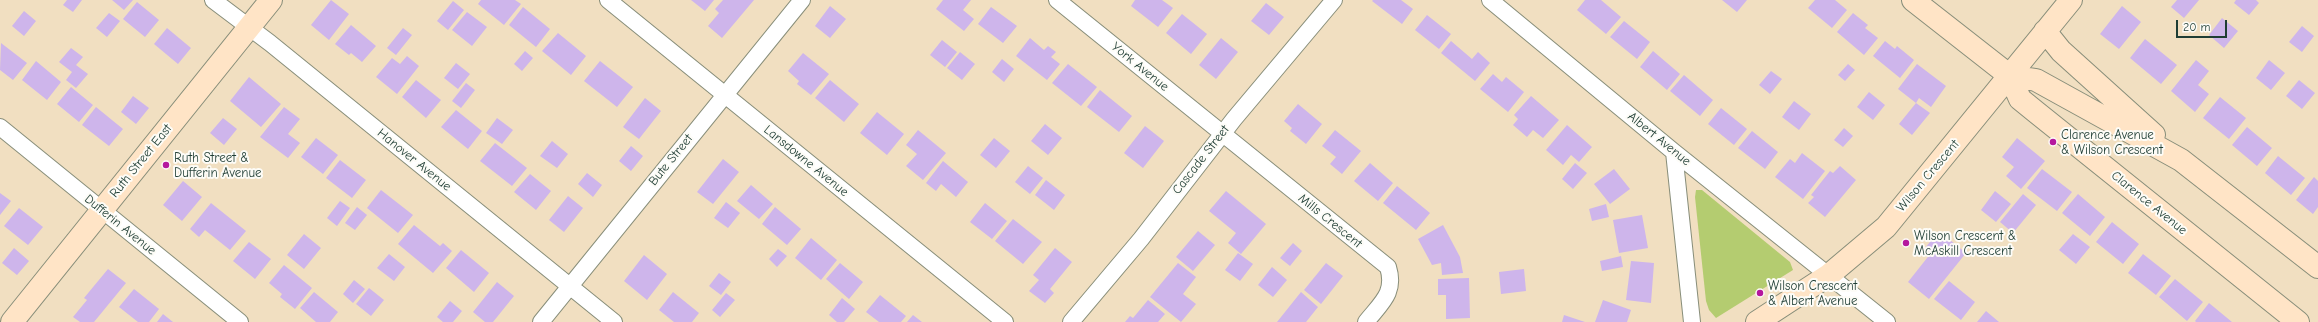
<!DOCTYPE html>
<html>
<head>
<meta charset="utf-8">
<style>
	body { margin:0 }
	#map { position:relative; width:2318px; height:322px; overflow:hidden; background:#f1dfc1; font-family:"Comic Neue",sans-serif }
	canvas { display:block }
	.scale { position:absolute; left:2176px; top:20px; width:51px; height:18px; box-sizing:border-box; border:2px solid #1f3d34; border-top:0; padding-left:5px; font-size:12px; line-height:14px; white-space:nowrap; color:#1f3d34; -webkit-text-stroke:3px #fdfcf7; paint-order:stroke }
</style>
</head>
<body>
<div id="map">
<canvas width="2318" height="322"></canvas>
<div class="scale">20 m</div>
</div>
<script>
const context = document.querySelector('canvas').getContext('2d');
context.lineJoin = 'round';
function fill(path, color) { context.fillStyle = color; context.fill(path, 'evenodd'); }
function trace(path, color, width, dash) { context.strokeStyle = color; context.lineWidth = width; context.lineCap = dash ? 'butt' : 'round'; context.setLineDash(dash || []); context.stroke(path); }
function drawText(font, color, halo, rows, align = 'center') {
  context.font = font + ' "Comic Neue",sans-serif'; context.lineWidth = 4; context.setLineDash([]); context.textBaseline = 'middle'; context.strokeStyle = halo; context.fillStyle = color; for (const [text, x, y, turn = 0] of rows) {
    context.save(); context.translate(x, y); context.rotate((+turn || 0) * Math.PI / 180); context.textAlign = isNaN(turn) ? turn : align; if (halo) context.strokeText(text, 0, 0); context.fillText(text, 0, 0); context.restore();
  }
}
fill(new Path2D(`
	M1696,190h6l88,72 3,8 -77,48 -7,-8 -3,-9 -11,-104z`), '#b4cc70');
fill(new Path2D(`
	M67,0h15l-9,12 -10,-7z
	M112,0h21l-9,10z
	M331,0l18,14 -20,26 -18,-15z
	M481,0h34l6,4 -17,21 -26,-21z
	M691,0h23l-9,11z
	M723,0h31l-32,38 -14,-12 11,-13 -4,-4z
	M943,0h28l-8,10 11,9 -10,12 -28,-22z
	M1135,0h27l11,8 -15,19 -27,-21z
	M1373,0h28l12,9 -11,15 -30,-23z
	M1585,0h16l20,17 -15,17 -29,-24z
	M1722,0h25l-10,12z
	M1815,0h20l12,10 -15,18 -24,-20z
	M2177,0h22l-15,18 -13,-11z
	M2236,0h20l3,3 -10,12 -15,-12z
	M453,1l11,9 -16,20 -11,-9z
	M137,2l22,18 -14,17 -22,-18z
	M1266,3l18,14 -15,18 -18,-14z
	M830,6l16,13 -16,19 -15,-12z
	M2122,6l19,16 -22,27 -19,-15z
	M523,7l27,22 -14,18 -27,-22z
	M991,7l26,19 -14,17 -25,-19z
	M24,11l12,10 -12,15 -12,-10z
	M467,12l20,15 -15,19 -20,-16z
	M109,13l11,8 -13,16 -11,-9z
	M1853,13l15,12 -3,3 13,10 -14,17 -27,-23z
	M1182,14l25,20 -16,20 -25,-21z
	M1427,15l24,19 -12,15 -24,-19z
	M2222,18l16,13 -14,17 -15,-13z
	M1624,21l26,21 -13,17 -27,-22z
	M351,25l25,21 -14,16 -11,-9 -2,2 -14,-11z
	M2302,26l12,10 -12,16 -13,-10z
	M167,28l24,20 -13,16 -24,-20z
	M403,28l9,7 -16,20 -9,-7z
	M558,33l28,23 -15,19 -29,-24z
	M1030,38l14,12 4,-4 8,6 -5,5 9,7 -13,16 -31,-24z
	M1221,38l17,14 -22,27 -17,-14z
	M2145,39l32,26 -16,19 -31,-26z
	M942,40l15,12 -12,15 -15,-12z
	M1451,41l21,18 6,-7 12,11 -15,18 -34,-28z
	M1885,41l10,8 2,-3 17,14 -14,18 -27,-22z
	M1,43l26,20 -14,17 -13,-10z
	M71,48l12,9 -7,8 12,9 -12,14 -10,-8 6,-8 -13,-10z
	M525,51l8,7 -11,13 -8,-7z
	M1653,51l27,23 -13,16 -27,-23z
	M960,52l15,12 -13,16 -15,-12z
	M803,53l26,21 -18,21 -14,-11 2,-3 -11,-10z
	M407,56l12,10 -22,28 -21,-17 16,-19 8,6z
	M1002,59l12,10 -10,13 -12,-10z
	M2196,60l13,11 -11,14 11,9 -14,18 -24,-21z
	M2269,60l16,13 -14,17 -15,-12z
	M36,61l25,21 -14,18 -25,-20z
	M600,61l33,26 -16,20 -33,-26z
	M456,63l14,11 -12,15 -14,-11z
	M1068,64l29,23 -16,19 -29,-23z
	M1848,64l7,6 -10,11 -7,-6z
	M1917,64l29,22 -15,21 -12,-9 -3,5 -18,-14z
	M1771,71l11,8 -12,15 -11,-9z
	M1493,74l9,8 4,-5 18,15 -16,20 -28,-23z
	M1684,75l29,25 -13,16 -30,-25z
	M249,77l32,27 -20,23 -31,-26z
	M416,80l25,20 -15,18 -24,-21z
	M830,80l29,24 -15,18 -29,-24z
	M2299,80l16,13 -13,16 -16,-13z
	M466,83l9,7 -14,18 -9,-7z
	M71,87l22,18 -14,17 -22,-18z
	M1100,90l32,26 -13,16 -32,-25z
	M1869,92l16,13 -12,15 -16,-13z
	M133,96l16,12 -13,16 -15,-12z
	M1531,96l28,24 -16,18 -10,-8 -6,7 -14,-12 5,-6 -4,-4z
	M2220,97l26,21 -17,21 -26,-21z
	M645,98l16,13 -22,28 -16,-12z
	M1794,101l17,13 -12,16 -17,-13z
	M1916,103l14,10 -18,22 -13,-11z
	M1298,104l24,20 -16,20 -16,-13 2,-3 -8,-7z
	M96,107l27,22 -14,17 -27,-21z
	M284,107l16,12 -12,15 12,9 -12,15 -28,-21z
	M1721,108l26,21 -13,16 -26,-21z
	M456,110l26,21 -14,18 -27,-22z
	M877,112l27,22 -17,21 -27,-22z
	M223,118l14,11 -13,16 -14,-12z
	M497,118l16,12 -11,14 -16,-11z
	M1045,124l17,14 -14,17 -17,-14z
	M1567,125l25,22 -13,15 -8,-7 -8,10 -17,-15z
	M1145,126l19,15 -21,27 -19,-15z
	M2247,127l25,21 -15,18 -25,-21z
	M1844,128l9,8 -10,11 -9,-7z
	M918,130l28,23 -23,27 -17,-14 11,-12 -11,-9z
	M1335,130l26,21 -19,23 -12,-10 6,-7 -14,-11z
	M1752,131l26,21 -13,17 -27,-21z
	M316,138l22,17 -15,19 -22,-17z
	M994,138l16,13 -14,17 -16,-13z
	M2017,138l28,23 -24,28 -15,-13 8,-9 -12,-10z
	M552,141l16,13 -11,14 -17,-12z
	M495,143l32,25 -15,18 -32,-25z
	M631,146l12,10 -12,15 -12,-10z
	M1802,153l23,18 -22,28 -28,-22 15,-18 5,4z
	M2278,156l27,22 -14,17 -26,-22z
	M723,159l16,13 -26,32 -16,-12z
	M340,160l26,20 -14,18 -26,-20z
	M943,161l25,21 -12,15 -15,-13 -5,7 -10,-8z
	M1370,163l23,20 -15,18 -24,-20z
	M1575,163l12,10 -14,16 -11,-10z
	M1028,166l15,12 -13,16 -15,-12z
	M1840,166l16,14 -31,37 -17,-14 6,-6 -3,-2 19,-24 3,2z
	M1614,169l16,20 -20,15 -16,-20z
	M2042,169l30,23 -15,19 -30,-23z
	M587,173l15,12 -9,12 -15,-13z
	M530,174l21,17 -15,19 -22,-18z
	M2314,177l4,4v26l-5,7 -17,-14z
	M1046,180l19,15 -11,15 -19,-15z
	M183,181l19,16 -20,24 -19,-16z
	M751,185l22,19 -14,15 -22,-18z
	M1397,186l33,27 -14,17 -33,-27z
	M381,190l32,25 -15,18 -31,-25z
	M1226,191l40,33 -25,30 -13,-11 8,-10 -27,-22z
	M1995,191l16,13 -15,18 -15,-12z
	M0,193l11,8 -11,14z
	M2023,194l13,11 -23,28 -13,-11z
	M2078,194l27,23 -15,19 -28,-23z
	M568,196l15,12 -19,24 -15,-12z
	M340,201l10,7 -13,18 -10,-8z
	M726,202l14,11 -12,15 -14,-10z
	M211,203l35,28 -16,19 -25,-20 -6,7 -9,-8z
	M985,203l22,18 -15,18 -22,-17z
	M1606,204l3,13 -17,4 -3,-12z
	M357,207l10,8 -12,15 -10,-7z
	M775,207l26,22 -14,16 -25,-21z
	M19,208l24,19 -15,18 -24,-19z
	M1642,215l6,33 -29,5 -6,-33z
	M1013,219l29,23 -19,22 -28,-23z
	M2112,222l27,22 -16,20 -27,-22z
	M414,225l26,21 3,-3 9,8 -19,22 -35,-29z
	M1443,225l17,32 3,16 -21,2 -1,-12 -9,2 -14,-26z
	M1198,231l17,14 -22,26 -17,-14z
	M1939,231l27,22 -37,46 -21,-17 23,-29 -6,-5z
	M304,234l17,14 -17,21 -17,-14z
	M2073,234l17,13 -14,17 -17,-14z
	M811,238l26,22 -16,20 -26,-22z
	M249,242l22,17 -16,20 -22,-18z
	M1293,243l9,8 -12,15 -10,-8z
	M14,248l15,13 -12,14 -15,-12z
	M1055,248l17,14 -22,27 4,4 -9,10 -16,-12 10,-11 -6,-5z
	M778,249l9,7 -10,11 -8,-8z
	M461,250l28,23 -15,19 -28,-24z
	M1238,253l15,11 -13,17 -15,-11z
	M389,254l16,13 -11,14 -17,-13z
	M2143,254l28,22 -15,19 -28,-22z
	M644,255l23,19 -20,26 -23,-19z
	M1621,256l2,11 -21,4 -2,-10z
	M1631,261l23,2 -3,40 -25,-3z
	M840,263l23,19 -14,17 -23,-20z
	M1178,263l18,14 -13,17 13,10 -15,18 -31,-25z
	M1326,263l17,13 -22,28 -17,-14z
	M284,265l28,23 -17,21 -15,-12 2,-3 -13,-11z
	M1272,267l15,13 -14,17 -15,-12z
	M108,269l18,14 -32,39h-14l-7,-5 14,-17 -3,-2z
	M1524,269l2,22 -25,3 -2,-22z
	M719,273l12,9 -10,13 -12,-9z
	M1469,278l1,40 -24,1v-24h-8v-16z
	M2175,279l28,23 -16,19 -28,-24z
	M354,280l11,9 -12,14 -10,-9z
	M1949,281l26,21 -14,18 -27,-21z
	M497,282l17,14 -21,26h-8l-12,-10z
	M369,288l15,12 -13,16 -15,-12z
	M134,289l25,20 -10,13h-11l-19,-15z
	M314,292l24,20 -8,10h-14l-16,-14z
	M673,292l26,21 -7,9h-18l-15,-12z
	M1301,292l17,15 -12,15h-29z
	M726,293l9,7 -15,17 -8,-7z
	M880,295l26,21 -5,6h-22l-13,-10z
	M842,298l13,11 -11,13h-7l-8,-7z
	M1148,300l17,14 -7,8h-33l5,-6 3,2z
	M1603,300l28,10 -4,12h-32z
	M450,301l12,10 -9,11h-10l-6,-5z
	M2209,303l23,19h-36l-1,-1z
	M1986,311l13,11h-22z
	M163,314l10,8h-16z
	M913,315l9,7h-15z
	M1564,315l21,7h-23z`), '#ceb5eb');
const street = new Path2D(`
	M213,0l57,43 344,279
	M608,0l397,322
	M1057,0l331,267c8,26 -7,36 -22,55
	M1490,0l184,152 213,170
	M0,127l240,195
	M1674,152l18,170
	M541,322l261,-322
	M1071,322l70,-83 93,-120 100,-119`);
const secondary = new Path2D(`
	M1913,0l97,76 10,23 16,13 262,210
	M2045,31l16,20 93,84
	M2010,76l26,4 145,80 137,107
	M12,322l259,-322
	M1757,322l72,-47 57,-48 185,-227`);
trace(street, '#888e7a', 18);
trace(secondary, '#888e7a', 24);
trace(street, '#fff', 16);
trace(secondary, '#ffe4c6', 22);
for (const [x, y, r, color] of [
	[2053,142,4,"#b5179e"],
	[166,165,4,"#b5179e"],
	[1906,243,4,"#b5179e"],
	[1760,293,4,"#b5179e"]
]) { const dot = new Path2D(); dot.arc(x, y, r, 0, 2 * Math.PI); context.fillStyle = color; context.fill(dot); trace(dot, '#fdfcf7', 1.5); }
drawText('13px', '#1f3d34', '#fdfcf7', [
	["York Avenue",1140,67,39],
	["Albert Avenue",1659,139,39],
	["Hanover Avenue",414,160,39],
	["Bute Street",671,160,-51],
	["Cascade Street",1201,160,-52],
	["Ruth Street East",141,161,-51],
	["Lansdowne Avenue",806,161,39],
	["Wilson Crescent",1928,176,-50],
	["Clarence Avenue",2149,203,39],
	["Mills Crescent",1330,221,39],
	["Dufferin Avenue",120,225,39]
]);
drawText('13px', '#1f3d34', '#fdfcf7', [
	["Clarence Avenue",2061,135],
	["& Wilson Crescent",2061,150],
	["Ruth Street &",174,158],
	["Dufferin Avenue",174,173],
	["Wilson Crescent &",1914,236],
	["McAskill Crescent",1914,251],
	["Wilson Crescent",1768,286],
	["& Albert Avenue",1768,301]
], 'left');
</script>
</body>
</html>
